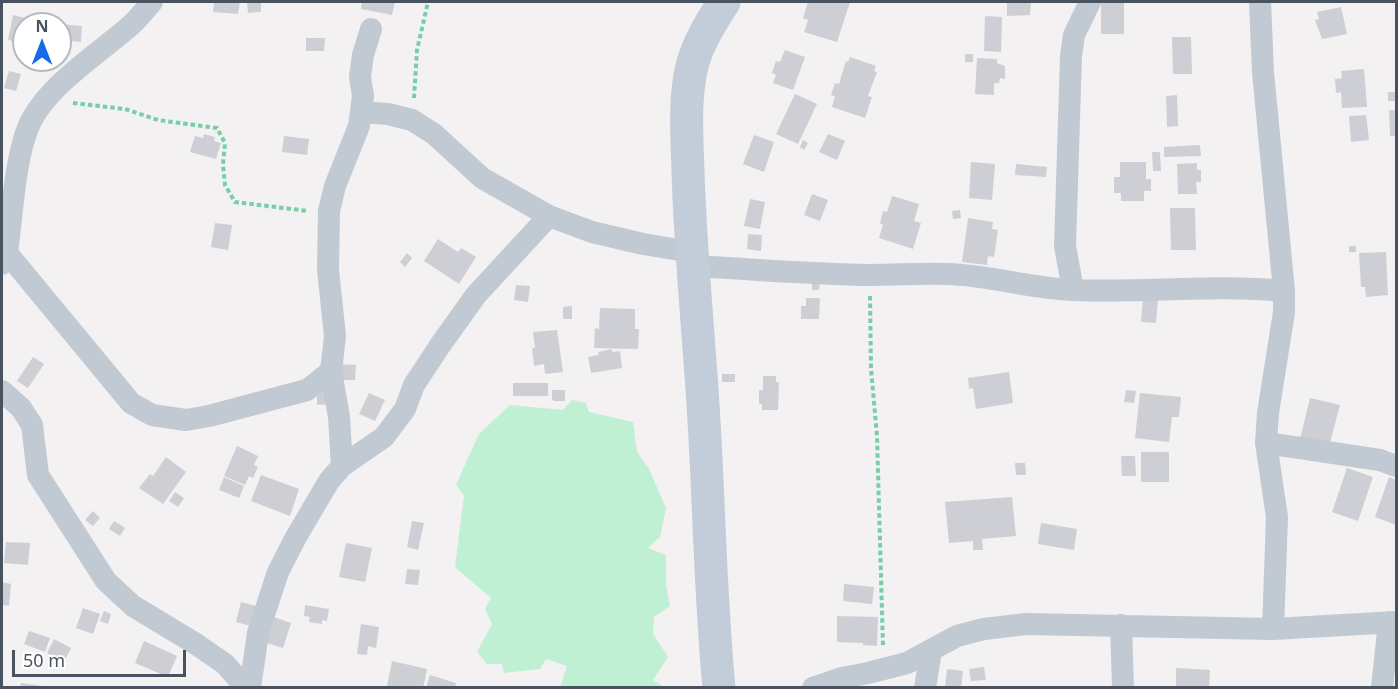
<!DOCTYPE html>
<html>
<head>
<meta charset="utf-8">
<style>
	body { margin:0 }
	#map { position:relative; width:1398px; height:689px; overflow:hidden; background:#f3f1f1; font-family:"Noto Sans",sans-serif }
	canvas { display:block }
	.frame { position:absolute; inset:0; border:3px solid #48535f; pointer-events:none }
	.north { position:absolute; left:12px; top:12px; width:60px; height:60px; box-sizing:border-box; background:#fff; border:2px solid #b6babf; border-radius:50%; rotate:0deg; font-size:16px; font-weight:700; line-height:24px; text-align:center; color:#48535f }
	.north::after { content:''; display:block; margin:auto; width:21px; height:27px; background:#166be8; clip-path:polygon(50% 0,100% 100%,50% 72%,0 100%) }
	.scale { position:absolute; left:12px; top:650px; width:174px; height:27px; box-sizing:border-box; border:3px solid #48535f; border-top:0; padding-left:8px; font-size:18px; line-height:21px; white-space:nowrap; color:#48535f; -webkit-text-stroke:4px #fff; paint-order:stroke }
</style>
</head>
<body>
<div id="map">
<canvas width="1398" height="689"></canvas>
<div class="frame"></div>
<div class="north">N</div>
<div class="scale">50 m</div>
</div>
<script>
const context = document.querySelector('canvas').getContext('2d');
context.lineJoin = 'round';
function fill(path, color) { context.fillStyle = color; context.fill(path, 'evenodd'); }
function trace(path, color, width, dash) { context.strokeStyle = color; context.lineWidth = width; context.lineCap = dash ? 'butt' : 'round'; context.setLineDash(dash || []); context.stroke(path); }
fill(new Path2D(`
	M572,400l14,3 3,9 44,10 4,30 12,17 17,39 -6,29 -12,11 18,7v30l4,21 -16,11 -1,17 15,23 -15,23 11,7h-104l7,-21 -21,-7 -6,10 -36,4 -2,-9h-15l-10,-12 15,-28 -7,-15 6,-11 -36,-31 9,-71 -8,-11 23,-51 31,-29 53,5z`), '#bff0d4');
fill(new Path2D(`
	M214,2h26l-2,12 -25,-2z
	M247,2h14v10l-13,1z
	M362,2h33l-3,13 -31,-6z
	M808,2h42l-13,40 -33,-10 4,-12 -5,-2z
	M1007,2l24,1 -1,12 -23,1z
	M1101,2h23v32h-23z
	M1341,7l6,27 -25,5 -7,-19 4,-1 -2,-7z
	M13,15l17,4 -1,5h-5v19l-16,-3z
	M985,16l17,1 -1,35 -17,-1z
	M60,24l22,2 -1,16 -21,-2z
	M1172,37h19l1,37h-19z
	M306,38h19l-1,13h-18z
	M785,50l20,7 -12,33 -20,-7 3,-8 -4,-2 4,-12 4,1z
	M965,54h8v8h-8z
	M850,57l26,9 -2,5 3,1 -9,24 4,1 -7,21 -33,-11 3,-11 -4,-1 4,-12 4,1 7,-23 2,1z
	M977,58l20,1v4l8,3v13l-5,-1 -1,5h-5v12l-19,-1z
	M1364,69l3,38 -25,1 -1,-16 -5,1 -1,-14 7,-1 -1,-7z
	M9,71l12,3 -5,17 -12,-3z
	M1388,92h8v9h-8z
	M795,94l22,10 -19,40 -22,-10z
	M1177,95l1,31 -11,1 -1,-31z
	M1389,110h7v26h-6z
	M1366,115l3,25 -18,2 -2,-26z
	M204,134l11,3 -1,4 7,2 -5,16 -26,-7 5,-16 8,2z
	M828,134l17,7 -8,19 -18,-8z
	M754,135l20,7 -10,30 -21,-8z
	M284,136l25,3 -2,16 -25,-3z
	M803,140l5,3 -4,7 -4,-3z
	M1200,145l1,11 -37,1v-10z
	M1152,152h8l1,19h-8z
	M971,162l24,2 -3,36 -23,-2z
	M1120,162h26v17h5v12h-7v10h-23v-8h-7v-16h6z
	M1197,163v7h4v12h-5l1,12h-19l-1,-30z
	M1016,164l31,3 -1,10 -31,-2z
	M812,194l16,6 -8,21 -16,-6z
	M892,196l27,8 -5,17 7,2 -8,26 -34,-11 4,-13 -3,-2 3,-12 4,1z
	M750,199l15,3 -5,27 -16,-3z
	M1170,208h25l1,42h-25z
	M960,210l1,8 -8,1 -1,-8z
	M968,218l25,4 -1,7 6,1 -4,27 -6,-1 -1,9 -25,-3z
	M215,223l17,2 -4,25 -17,-3z
	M748,234l14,1 -1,16 -14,-2z
	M438,239l20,13 3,-4 15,9 -17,27 -35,-23z
	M1349,246h7v6h-7z
	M1386,252l2,43 -22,2 -1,-10h-4l-2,-34z
	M407,253l5,5 -7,9 -5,-5z
	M812,282h8l-1,8h-7z
	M516,285l14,1 -2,16 -14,-2z
	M1143,297l15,2 -2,24 -15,-1z
	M806,298h14l-1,21h-18v-13h5z
	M572,306v13h-9v-12z
	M600,308l35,1v20h4l-1,20 -44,-1 1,-20 4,1z
	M557,330l6,42 -18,2 -1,-10 -10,2 -2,-18h3l-2,-16z
	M612,349v3l8,-1 2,17 -31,5 -3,-16 11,-2 -1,-3z
	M33,357l11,7 -16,24 -11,-7z
	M337,364l19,1 -1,15h-19z
	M1009,372l4,31 -37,6 -3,-21 -4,1 -1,-11z
	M722,374h13v8h-13z
	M763,376h13v6h3l-1,28h-16v-6h-3v-14h4z
	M513,383h35v13h-35z
	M331,388v16l-14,1v-16z
	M552,390h13v11h-11l-2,-2z
	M1126,390l10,1 -2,12 -10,-1z
	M369,393l16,7 -10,21 -16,-7z
	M1140,393l41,4 -2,20h-7l-3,25 -34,-4z
	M1310,398l30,7 -11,41 -29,-7z
	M237,446l21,10 -4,9 4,2 -5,11 -4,-2 -4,9 -21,-9z
	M1141,452h28v30h-28z
	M1121,456h14l1,20h-14z
	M166,457l20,15 -23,32 -24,-16 11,-14 3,2z
	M1015,463h10l1,12h-10z
	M1347,468l26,9 -15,44 -26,-9z
	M261,475l38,14 -9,27 -39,-15z
	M224,477l20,9 -5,12 -20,-8z
	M1389,477l7,3v45l-21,-8z
	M175,492l9,6 -6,9 -9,-6z
	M1012,497l4,39 -34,3 1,11h-10v-9l-24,2 -4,-41z
	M93,511l7,7 -7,8 -8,-6z
	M114,521l11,7 -5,8 -11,-7z
	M412,521l12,2 -6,27 -11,-3z
	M1041,523l36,6 -3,21 -36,-6z
	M6,542l24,1 -2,22 -24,-2z
	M346,543l26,5 -7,34 -26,-5z
	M407,569l13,1 -2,15 -13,-1z
	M2,582l9,2 -2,22 -7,-1z
	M844,584l30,3 -2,17 -29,-3z
	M241,602l19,5 -5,20 -19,-5z
	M305,605l24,4 -2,12 -5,-1v4l-13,-2 1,-5 -6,-1z
	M83,608l17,6 -7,20 -17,-6z
	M104,611l7,3 -3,10 -8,-3z
	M268,615l23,8 -8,25 -16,-5z
	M837,616l41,1 -1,29 -14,-1v-2l-26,-1z
	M361,624l18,3 -3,21 -8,-2 -1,9 -10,-1z
	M29,631l21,7 -5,14 -21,-8z
	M54,639l17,9 -7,14 -17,-9z
	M144,641l33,15 -9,21 -33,-14z
	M392,661l35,8 -4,19 -36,-2z
	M984,667l2,13 -15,1 -2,-12z
	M1176,668l34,2 -1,18h-33z
	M947,669l16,2 -2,17h-16z
	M430,675l26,8 -1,5h-29z
	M21,683l22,3v2h-23z`), '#cdcfd5');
trace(new Path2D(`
	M414,98l3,-48 11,-48
	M73,103l52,6 33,11 59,8 8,15 -2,21 2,21 10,17 73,9
	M870,296l1,73 6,67 6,210`), '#76cfa6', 4, [4.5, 3]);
trace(new Path2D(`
	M1260,2l3,70 21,219v21l-16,101 -2,30 11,74 -4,112
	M361,112l27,2 24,6 22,14 48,44 67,38 43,16 51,12 48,8
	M7,253l124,150 21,12 34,5 23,-4 98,-26 24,-19
	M2,264l5,-11c5,-37 8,-100 24,-132 19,-37 68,-68 99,-95 8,-7 15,-16 22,-24
	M692,266c59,3 119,8 178,9 26,0 52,-2 78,-1 42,1 83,15 126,16 70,3 140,-6 210,1
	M1073,290l-8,-44 6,-190 3,-21 16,-33
	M2,391l19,17 11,17 6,50 68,106 27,25 63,38 29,20 21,24
	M1266,443l114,17 16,6
	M342,466l-3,-49 -8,-46 4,-35 -7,-66 1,-59 6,-25 24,-60 4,-30 -3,-19 3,-22 8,-26
	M1121,625l2,63
	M250,688l8,-55 20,-61 18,-35 33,-56 13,-15 42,-29 21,-28 9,-24 27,-41 35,-49 73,-79
	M813,688l29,-10 26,-5 39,-10 50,-27 27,-7 42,-5 247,5 123,-7
	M925,688l6,-37
	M1382,688l7,-66`), '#c1cad2', 22);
trace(new Path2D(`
	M719,688c-10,-105 -10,-209 -18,-313 -5,-69 -11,-136 -13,-204 -1,-34 -4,-72 4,-105 6,-23 19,-44 32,-64`), '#c3cdd9', 33);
</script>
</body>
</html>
